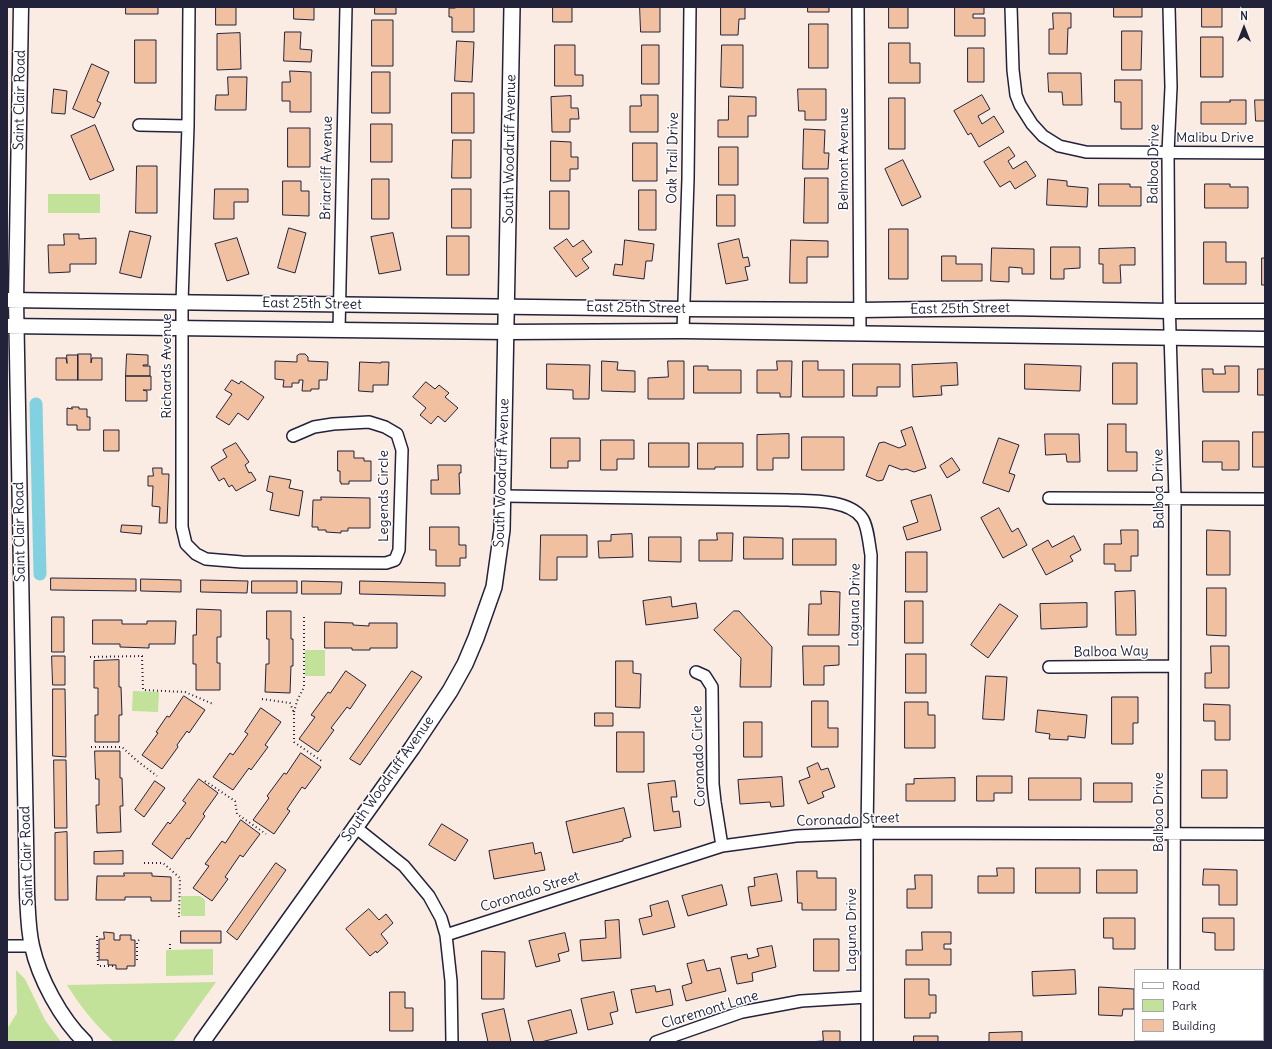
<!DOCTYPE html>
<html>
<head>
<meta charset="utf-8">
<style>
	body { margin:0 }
	#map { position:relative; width:1272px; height:1049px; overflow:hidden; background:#faece3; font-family:Delius,sans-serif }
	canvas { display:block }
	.frame { position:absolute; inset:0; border:8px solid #22223b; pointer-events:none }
	.legend { position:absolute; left:1134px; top:969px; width:130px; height:72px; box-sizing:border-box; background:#fff; border:1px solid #a7a7b1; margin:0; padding:5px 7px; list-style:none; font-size:12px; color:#22223b }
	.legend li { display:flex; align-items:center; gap:8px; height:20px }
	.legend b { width:20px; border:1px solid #a7a7b1 }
	.north { position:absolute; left:1224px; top:8px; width:40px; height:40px; -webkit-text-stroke:3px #fff; paint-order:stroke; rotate:0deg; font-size:11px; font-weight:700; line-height:16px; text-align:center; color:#22223b }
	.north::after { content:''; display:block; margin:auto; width:14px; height:18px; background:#22223b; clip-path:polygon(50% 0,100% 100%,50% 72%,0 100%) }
</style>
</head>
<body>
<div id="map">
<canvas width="1272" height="1049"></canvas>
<div class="frame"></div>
<ul class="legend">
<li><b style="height:5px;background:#fff"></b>Road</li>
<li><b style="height:11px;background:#c2e199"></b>Park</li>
<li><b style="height:11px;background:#f0c0a1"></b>Building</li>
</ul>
<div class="north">N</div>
</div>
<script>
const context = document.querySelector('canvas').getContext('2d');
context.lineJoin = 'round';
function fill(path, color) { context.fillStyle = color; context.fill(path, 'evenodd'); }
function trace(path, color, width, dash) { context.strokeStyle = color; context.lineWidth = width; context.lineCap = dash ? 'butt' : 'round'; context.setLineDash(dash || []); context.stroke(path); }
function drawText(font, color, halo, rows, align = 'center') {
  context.font = font + ' Delius,sans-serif'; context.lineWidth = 3; context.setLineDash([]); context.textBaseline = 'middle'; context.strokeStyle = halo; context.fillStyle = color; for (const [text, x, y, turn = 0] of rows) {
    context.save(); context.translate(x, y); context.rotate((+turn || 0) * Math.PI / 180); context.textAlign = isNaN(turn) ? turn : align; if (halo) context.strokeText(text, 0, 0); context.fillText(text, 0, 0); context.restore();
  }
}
fill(new Path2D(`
	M48,194h52v19h-52z
	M305,650h20v26h-20z
	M133,691l26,1 -1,20 -26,-1z
	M181,896h19l5,4v16h-24z
	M213,949v26l-47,1v-26z
	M16,970l9,9 20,41 16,22h-54v-13l10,-16z
	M216,982l-43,60h-59c-20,-18 -33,-35 -47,-57z`), '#c2e199');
trace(new Path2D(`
	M36,404l4,170`), '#82d1e0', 13);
const building = new Path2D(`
	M126,7h32v7h-32z
	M216,7h20v18h-20z
	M294,7h20v13l-20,-1z
	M375,7h21v7h-21z
	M455,7h19v25h-22v-15h-3v-9h6z
	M553,7h19v15h-19z
	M640,7h20v25h-19z
	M721,7h24v12h-6l-1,16h-17z
	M808,7h21v5h-21z
	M889,7h19v21h-19z
	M955,7h29v7h-11v4h12v18h-30z
	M1114,7h28v10h-28z
	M1202,7h29h-9v20h-20z
	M1053,13h18v15h-3l-1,26h-18v-25h4z
	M372,20h21v46h-21z
	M809,24h19v44h-19z
	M1122,31h20l-1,39h-19z
	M285,32h16l-1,17 12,1 -1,12 -27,-1z
	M240,33l1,36 -24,1v-36z
	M1201,37h22v40h-22z
	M135,40h21v43h-21z
	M457,41l17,1 -2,40 -17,-1z
	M889,43h21v20h10v20h-31z
	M555,45h20v30h8v11h-28z
	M642,45h17v39h-17z
	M722,45h21v43l-22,-1z
	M968,48h16v34h-16z
	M92,64l17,8 -12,29 4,2 -7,15 -21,-9z
	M290,71l21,1v40h-21v-11h-8v-19h8z
	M372,72h18v41h-18z
	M1048,73h33l1,32h-19l-1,-13h-13z
	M228,77h19l-1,33h-31l1,-15h12z
	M1115,80h27v49h-21v-27h-6z
	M54,89l13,2 -2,23 -13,-1z
	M798,89h28v31h-21v-9h-6z
	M452,93h22v40h-22z
	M641,95h17v37h-28v-26h11z
	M982,95l8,14 -12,7 4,8 12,-8 10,16 -25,15 -8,-14 -3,2 -14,-24z
	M571,96v12h7l1,11h-9v13h-18l-1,-35z
	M729,96l27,1v19h-8v21h-30v-17h10z
	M889,98h16v51h-16z
	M1230,100h16v24h-45v-22h29z
	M1255,100h10v21h-9z
	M371,124h21v38h-21z
	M95,125l19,45 -24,10 -19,-44z
	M288,128h22v39h-22z
	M804,129l21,1 -1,23h5l-1,16h-25z
	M453,140h18v38h-19z
	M551,141l20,1v15h7v12h-8v12h-19z
	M633,143h24v38h-24z
	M719,147h19v38h-19z
	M1009,147l6,9 -7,5 5,8 13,-8 10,15 -21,13 -5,-8 -10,6 -16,-25z
	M903,160l18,37 -19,9 -17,-37z
	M137,166h20v47h-21z
	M805,178h23v45h-24z
	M372,179h17v40h-17z
	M1048,179l19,2v5l21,2 -1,19 -40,-2z
	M283,181h18v10h8v25l-26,-1z
	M1099,184h31v3h11v19h-42z
	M1205,184h25v3h18v21h-43z
	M215,189h33v13h-14v17h-20z
	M452,189h19v39h-19z
	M639,190h17v40h-17z
	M550,191h19v38h-19z
	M717,195h18v31h-18z
	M289,228l17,5 -11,40 -17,-5z
	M889,229h19v50h-19z
	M130,231l21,5 -10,42 -21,-5z
	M393,233l8,37 -22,4 -8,-37z
	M64,234h15v5l17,-1v26h-26v8l-21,1 -1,-28h16z
	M447,236h22v39h-22z
	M237,238l12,36 -22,7 -12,-37z
	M567,239l6,8 10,-7 9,12 -10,7 7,9 -13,9 -22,-29z
	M739,239l4,19 5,-1 2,9 -5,1 3,13 -22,4 -8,-40z
	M625,240l29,4 -2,17h-6l-2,18 -31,-4 2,-11 7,1z
	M791,240l37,1v16h-21v26h-17z
	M1204,242h22v20h20v22h-42z
	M1051,247h29v21l-16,1v10h-13z
	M992,248l42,1v25h-12v-6l-13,-1v15l-18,-1z
	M1135,248v17h-15l1,18h-18v-19h-4v-15z
	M942,256h14v8h26v17h-40z
	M1262,258h3v27h-3z
	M78,354h13v9l1,-5h10v22h-24z
	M127,354l21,1v10h-5v1h7v10h-24z
	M300,354h5l3,3v4l20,1 -1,18h-8v9h-8v2h-9l1,-11h-4v3h-7v4h-9l1,-7 -9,-1v-18l22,1v-6z
	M67,355h11v25h-22v-22h10l1,5z
	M602,361l16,1 -1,8 18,1v21l-33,-1z
	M668,361h16v38h-36v-21l20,-1z
	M777,361h15l-1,36h-11v-4h-23v-23h20z
	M803,361h15v9h26v27h-41z
	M360,362l21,1v-1h8l-1,23h-15v7l-14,-1z
	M957,363l1,22 -17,1 1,9 -29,2 -1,-32z
	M1113,363h24v41h-24z
	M547,364l43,1 -1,34h-16v-9l-26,-1z
	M853,364h47v23h-23v9h-24z
	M1025,364l56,2 -1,25 -55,-2z
	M694,366h14v4h33v23h-47z
	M1225,366h14v26h-36l-1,-23h11v5h12z
	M1258,369h7v26h-7z
	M126,376h25v14h-8l4,1v10h-21z
	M232,380l7,4 2,-3 23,16 -16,23 -10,-7 -9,12 -13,-8 16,-23 -7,-4z
	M426,382l9,7 4,-4 10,8 -4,4 13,11 -13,14 -7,-6 -7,8 -11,-9 6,-7 -13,-11z
	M72,407h7v2h8v8h3v13h-13v-5h-10v-17l5,1z
	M1108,424h18v28h11v19h-29z
	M912,427l14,41 -12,4 -8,-3 -4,1 -13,-5 -6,15 -5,1 -12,-5 13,-33 5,-1 15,6 7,-3 -5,-14z
	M104,430h15v21h-15z
	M1253,432h12v35h-12z
	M789,434v24h-16v12h-16v-35z
	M1045,434h34l1,28h-13l-1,-8 -20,1z
	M802,437h42v33h-42z
	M551,438h29v23h-12v7h-17z
	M999,438l20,7 -10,28 6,2 -6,17 -26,-9z
	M601,440h33v19h-17v11h-16z
	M1203,441h36v29h-17v-8h-19z
	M236,443l13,19 -4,3 4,8 2,-1 5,8 -20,11 -4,-6 -3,2 -5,-9 -5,3 -8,-14 16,-10 -4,-7z
	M649,443h40v24h-40z
	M698,443h45v24h-28v2h-17z
	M338,451h16v7h10v3h7v20h-22v3h-8v-2h-1v-11h-2z
	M952,458l8,12 -13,8 -7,-12z
	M438,465h23v8h-2l1,21h-29v-14h7z
	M153,468h9v6h7l-2,49h-8l1,-16 -8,-1 1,-20h-5v-10h5z
	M270,476l21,4 -2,8 14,3 -4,25 -29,-6 3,-17 -6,-2z
	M931,495l10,35 -34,10 -4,-13 15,-5 -7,-21z
	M321,497l49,1v30h-22v3h-7v2l-15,-1v-2h-8v-3h-6l1,-27h8z
	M999,508l13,24 6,-4 9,17 -24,13 -22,-40z
	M122,525l20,1 -1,8 -20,-2z
	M430,527h29v18h7v13h-6v8h-24v-16h-6z
	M1121,530h17v26h-7v15h-16v-7h-11v-20h17z
	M1207,530l23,1v44h-23z
	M717,533h16l-1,28h-33v-21h18z
	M632,534l1,23 -34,1 -1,-17h13v-6z
	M541,535h46v22h-30v23h-17z
	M1074,536l7,14 -11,6 3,5 -27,14 -14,-26 16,-9 4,7z
	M649,537h32v25l-32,-1z
	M744,537l39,1v21h-39z
	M793,539h43v26h-43z
	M906,552h21v40h-21z
	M51,578l85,1v12l-85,-1z
	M141,579l40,1v12l-40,-1z
	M201,580l47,1 -1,12 -46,-1z
	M252,581h45v12h-45z
	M302,581l40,1 -1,12h-39z
	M360,581l85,2v13l-85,-2z
	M1207,588h19v48l-19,-1z
	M821,591l19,1 -1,43h-31l1,-31h12z
	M1135,591l1,44h-20l-1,-43z
	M671,597l1,10 24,-4 2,15 -52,7 -3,-24z
	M905,601h18v42h-18z
	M1087,603v24l-46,2 -1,-25z
	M1000,604l18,12 -30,42 -17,-13z
	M197,609l24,1v27h-4v26h3v27h-24v-26h-3v-29h3z
	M267,611h24v28h2v27h-2l-1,27 -25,-1 1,-28h3v-25h-2z
	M734,611h5l33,36 -1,40h-31l1,-29 -27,-28z
	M52,617h12v35h-12z
	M93,620h29v4h25v-3h29l-1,23h-26v4l-29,-1v-3h-27z
	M325,622l28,1v2l16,1v-3h28v25h-27v2h-18v-2h-27z
	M803,646h36v19l-15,1v19h-20z
	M1211,646h18v42h-24v-15h6z
	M906,654h20v39h-20z
	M52,656h13v29h-12z
	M119,660v27h2l1,28h-3v27h-24v-27h3v-27h-4v-27z
	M616,661h17v12l8,1 -1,34 -24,-1z
	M346,671l20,14 -16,24 -3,-2 -16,21 3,2 -16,22 -19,-13 16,-22 -4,-2 17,-23 2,1z
	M412,671l10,6 -62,88 -10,-6z
	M986,676l21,1 -3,43 -21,-1z
	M53,689h12l1,68 -13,-1z
	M184,696l21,14 -16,23 -2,-2 -10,14 1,2 -16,22 -20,-14 16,-22 -2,-1 11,-16 2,1z
	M1112,697h26v26h-5v21h-21z
	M812,701h16v27h10v19h-26z
	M905,702h23v13h7v33h-30z
	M1204,704l26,1v35h-15v-19h-11z
	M261,708l20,14 -16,23 3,2 -17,23 -2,-2 -16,22 -20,-13 17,-24 3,2 15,-21 -3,-2z
	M1038,710l49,5 -2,23 -17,-2v4l-19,-1 1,-5 -14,-2z
	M595,713h18v13h-18z
	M744,722h18v35h-18z
	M617,732h27v40h-27z
	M95,751h25v27h2l1,28h-3l1,26 -24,1 -1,-28h3v-26h-3z
	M301,753l20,14 -16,22 -3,-2 -15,22 3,2 -16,23 -21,-14 16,-22 -2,-2 17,-23 2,1z
	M54,760h12l1,68h-12z
	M818,763l3,7 7,-2 7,19 -13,5 2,5 -16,7 -9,-23 11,-4 -3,-9z
	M1202,770h25v28h-25z
	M977,776h35v17h-18v8h-17z
	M782,777l2,29 -13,1 -1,-5 -30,2 -2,-24z
	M955,778v23h-49v-17h8v-5z
	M1029,778h52v22h-52z
	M199,779l19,14 -15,21 2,2 -16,23 -2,-1 -15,21 -20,-15 16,-22 2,2 16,-21 -3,-2z
	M155,781l10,7 -21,29 -9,-7z
	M675,781l2,16h-6l2,15 6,-1 2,16 -27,4 -6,-47z
	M1094,783h38v19h-38z
	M624,808l7,29 -8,2v2l-50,12 -7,-31z
	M241,820l19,14 -17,23 -3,-2 -15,22 3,2 -16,22 -19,-13 16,-22 -4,-2 17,-23 3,2z
	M442,824l26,16 -13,21 -26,-16z
	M67,832l1,68h-13v-67z
	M533,843l2,11 6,-2 4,18 -51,9 -5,-28z
	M123,851v13h-29v-12z
	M276,863l10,7 -49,70 -10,-8z
	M997,868h17v25h-36v-17h19z
	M1036,868h44v25h-44z
	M1204,869l33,1v35h-18v-20h-16z
	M1097,870h40v23h-40z
	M797,871h20v7h19v32h-34v-7h-4z
	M124,873h28v3l19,1v24h-20v-4h-26v3h-29l1,-24h27z
	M777,874l5,27 -31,5 -3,-19 7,-1 -1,-8z
	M915,875h17v33h-25v-19h8z
	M722,885l5,20 -39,11 -6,-20z
	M668,901l7,26 -32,8 -4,-16 13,-3 -2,-10z
	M369,909l10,11 7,-6 7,9 -12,11 7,9 -11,10 -1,-2 -6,5 -24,-27z
	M1104,918h31v31h-22v-11h-9z
	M1203,918h31v32h-19v-17l-12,-1z
	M619,920l2,38 -39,3 -2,-21 26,-2 -1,-17z
	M181,931h40v12h-40z
	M104,932l10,1v7h6v-5h11v5h4v26h-8v3h-11v-4h-8v-5h-9v-21h5z
	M922,932h29v12h-7v5h7v16h-45v-15h16z
	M565,933l4,18 -11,3 2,7 -24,6 -7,-26z
	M814,939h25v32h-25z
	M772,946l4,21 -24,6 1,8 -16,3 -6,-27 16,-3 1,5 11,-3 -2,-7z
	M482,951l23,1 -1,47h-22z
	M704,960l3,11 13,-3 6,23 -40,10 -4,-15 10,-3 -5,-19z
	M1075,970l1,24 -43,2 -1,-24z
	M905,979h24v16h7v18h-6v5h-25z
	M655,986l1,6 14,-3 3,16 -37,8 -5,-23z
	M1099,987l35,2v20h-11l-1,7 -23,-1z
	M390,992h15v16h8v23h-23z
	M614,992l4,19 -8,2 3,11 -25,6 -7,-31z
	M504,1009l7,33h-23l-6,-28z
	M571,1010l6,23 -36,9h-7l-6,-21z
	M823,1031h17v11h-32l15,-1z
	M1022,1032v10h-33v-9z
	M914,1036h24v6h-24z`);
fill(building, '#f0c0a1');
trace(building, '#22223b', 1);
const minor = new Path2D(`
	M189,7l-1,119 -6,176v225l4,17 10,10 10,5 36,3 144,1 9,-3 4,-10 3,-100 -5,-16 -12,-7 -16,-5 -36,2 -19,3 -21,9
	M858,7l2,326
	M1011,7l2,63 3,25 4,10 12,19 11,12 16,10 27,6 179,1
	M1169,7l2,80 -3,66 1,146 6,199 -1,472
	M139,125l49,1
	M339,330l7,-323
	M683,331l5,-152 2,-172
	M503,496l285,4c21,1 60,-1 74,18 6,8 7,27 9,37l-4,278v209
	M1049,498l216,1
	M1049,667l125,-1
	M696,672l9,4 7,11 1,97 2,18 7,44
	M354,826l50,40 25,30 12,22 5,17 5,46 1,61
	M446,935l276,-89 74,-10 71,-3 398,1
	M7,946h25
	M656,1042l86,-30 59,-11 66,-4
	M1171,1042v-2`);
const tertiary = new Path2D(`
	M21,7l-5,293 11,594c1,17 1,35 5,52 7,32 29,73 53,96
	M7,300l676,9 177,1 145,-2 164,3h96
	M7,326l500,6 176,-1 582,8`);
const secondary = new Path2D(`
	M202,1042l210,-294 38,-57 15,-27 11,-26 18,-51 8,-57 10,-523`);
trace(minor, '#22223b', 14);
trace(tertiary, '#22223b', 17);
trace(secondary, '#22223b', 18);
trace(new Path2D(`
	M90,657l52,-1 1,34 42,2 28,12
	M262,699l28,4 4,10v29l29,20
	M294,712l3,-11 7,-14v-70
	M91,747h31l14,13 21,16
	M205,781l30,20 2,13 29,20
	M144,863h19l17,15 -1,39
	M97,936l1,30h17
	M170,944v6
	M137,960v-18l2,-2`), '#22223b', 2, [1, 3]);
trace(minor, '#fff', 11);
trace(tertiary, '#fff', 14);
trace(secondary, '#fff', 15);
drawText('14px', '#22223b', '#fff', [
	["Saint Clair Road",20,100,-89],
	["Malibu Drive",1215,138],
	["South Woodruff Avenue",510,149,-89],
	["Oak Trail Drive",673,158,-89],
	["Belmont Avenue",844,159,-90],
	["Balboa Drive",1154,164,-89],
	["Briarcliff Avenue",327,168,-89],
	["East 25th Street",312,304,1],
	["East 25th Street",636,308,1],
	["East 25th Street",960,309,-1],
	["Richards Avenue",167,366,-90],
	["South Woodruff Avenue",502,473,-88],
	["Balboa Drive",1159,489,-91],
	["Legends Circle",384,496,-90],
	["Saint Clair Road",20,532,-91],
	["Laguna Drive",855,605,-89],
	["Balboa Way",1111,652,-1],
	["Coronado Circle",699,756,-92],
	["South Woodruff Avenue",388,779,-55],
	["Balboa Drive",1159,812,-90],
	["Coronado Street",848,820,-2],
	["Saint Clair Road",27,856,-92],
	["Coronado Street",530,892,-18],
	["Laguna Drive",852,930,-90],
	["Claremont Lane",710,1010,-17]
]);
</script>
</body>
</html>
